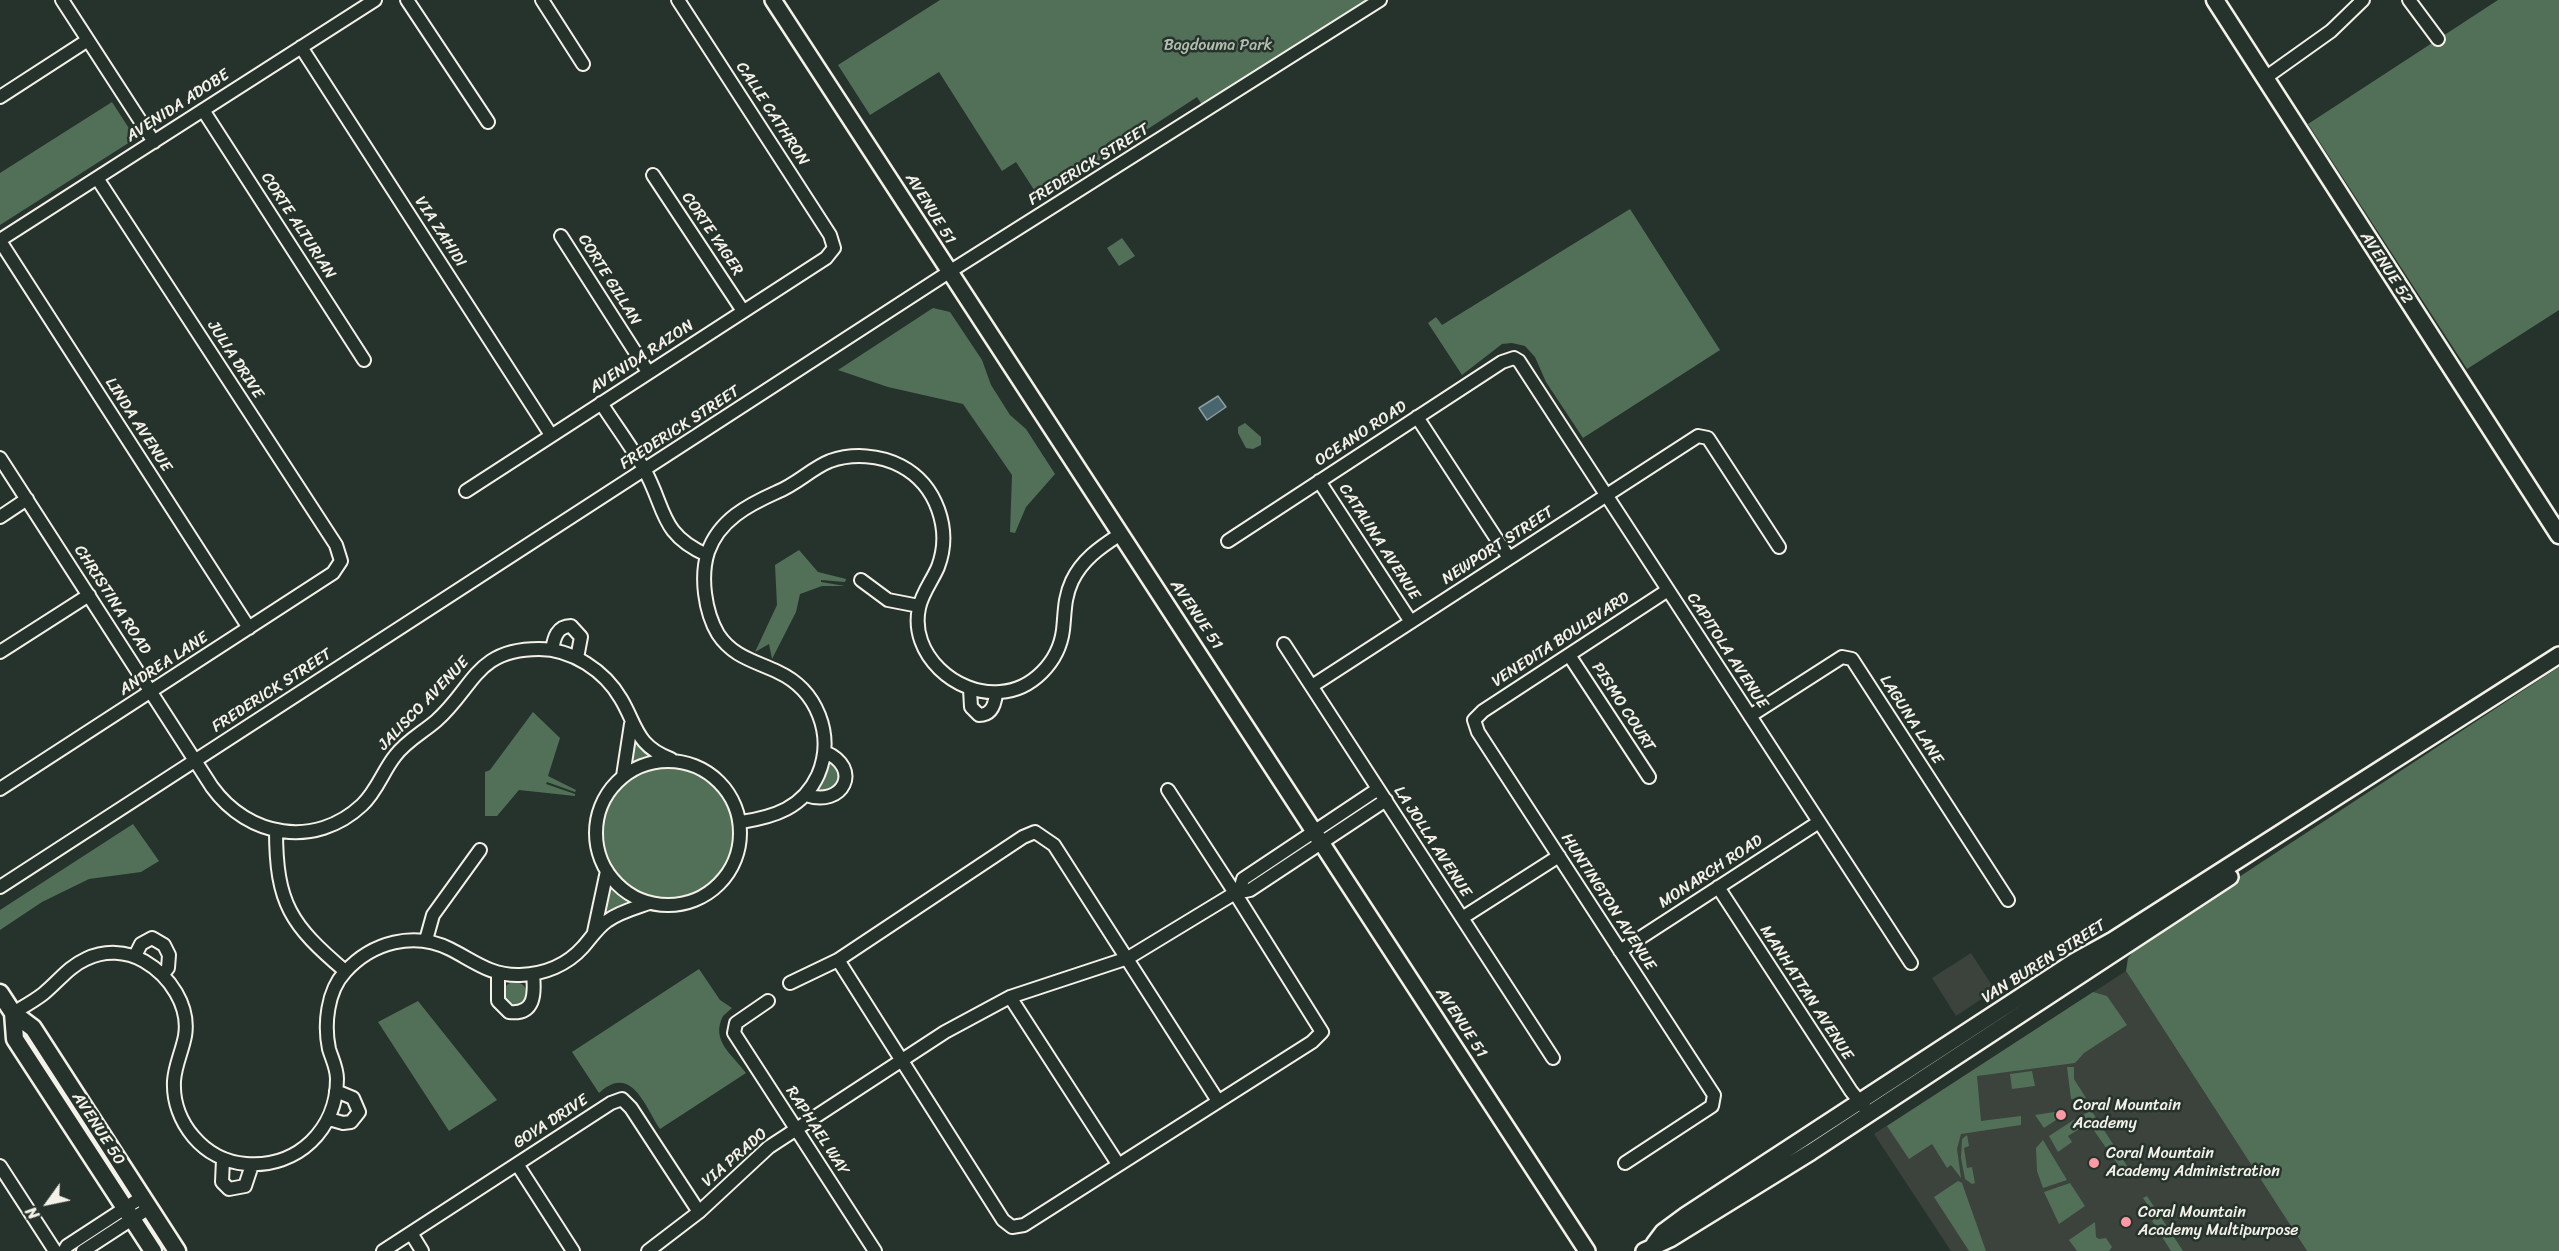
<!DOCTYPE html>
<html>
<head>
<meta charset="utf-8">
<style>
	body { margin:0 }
	#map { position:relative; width:2559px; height:1251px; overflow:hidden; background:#26332d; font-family:Sriracha,sans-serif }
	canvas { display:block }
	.north { position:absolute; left:18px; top:1173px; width:60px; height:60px; -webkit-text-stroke:4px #26332d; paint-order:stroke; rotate:237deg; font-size:16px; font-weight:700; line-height:24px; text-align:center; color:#f4f1e8 }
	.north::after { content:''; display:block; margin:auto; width:21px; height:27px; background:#f4f1e8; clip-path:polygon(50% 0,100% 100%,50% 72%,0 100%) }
</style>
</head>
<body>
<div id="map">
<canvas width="2559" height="1251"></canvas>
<div class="north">N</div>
</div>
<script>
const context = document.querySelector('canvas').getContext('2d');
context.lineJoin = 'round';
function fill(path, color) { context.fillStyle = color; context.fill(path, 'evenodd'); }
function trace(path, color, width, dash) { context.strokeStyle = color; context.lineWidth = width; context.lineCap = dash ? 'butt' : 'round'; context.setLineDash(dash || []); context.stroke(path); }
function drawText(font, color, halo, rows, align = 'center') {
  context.font = font + ' Sriracha,sans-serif'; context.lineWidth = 5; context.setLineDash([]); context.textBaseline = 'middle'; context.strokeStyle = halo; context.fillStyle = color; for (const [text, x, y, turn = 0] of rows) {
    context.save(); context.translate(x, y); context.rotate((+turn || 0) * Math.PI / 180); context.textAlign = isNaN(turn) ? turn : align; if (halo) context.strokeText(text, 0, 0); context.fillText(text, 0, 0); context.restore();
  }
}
fill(new Path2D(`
	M1971,953l24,37 -39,26 -24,-38z
	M2126,971l181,280h-356l-77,-117z`), '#3c423c');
fill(new Path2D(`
	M940,0h431l-167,108 -7,-11 -157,102 -24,-37 -14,9 -63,-99 -69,43 -32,-50z
	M2498,0h61v310l-92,59 -159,-245z
	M112,102l20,31 -2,9 -130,83v-52z
	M1630,209l90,141 -137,88 -37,-56 -11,-25 -10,-11 -13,-3 -10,1 -40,31 -34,-52 8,-6 6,8z
	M1122,238l13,18 -16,10 -12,-18z
	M933,308l17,4 32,48 9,25 19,30 16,14 29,45 -29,33 -11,26 -5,-1 2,-57 -49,-71 -75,-17 -50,-17z
	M1245,423l16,14v8l-8,4 -7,-1 -8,-15v-6z
	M799,550l19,22 28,7 -1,3 -24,-2v2l24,4h-23l-22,8 -4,18 -24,47 -3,-15 -14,8 22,-47 -2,-40z
	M2559,667v584h-252l-181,-280 2,-13 15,-18z
	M533,712l27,26 -12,38 28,14 -1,2 -28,-10 -1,2 29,10v2l-56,-6 -22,26h-12v-44l5,-2z
	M637,739l18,17 -2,3 -21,7 1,-24z
	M831,762l7,5v16l-9,9h-9l-2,-4z
	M601 833a67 67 0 1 1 134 0a67 67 0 1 1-134 0Z
	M133,824l26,37 -18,11 -52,7 -47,23 -42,28v-20z
	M611,883l24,18 -29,15 -2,-3z
	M699,969l21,31 12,8 -9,8c-13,25 10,39 23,57l-86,56c-14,-20 -28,-67 -61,-36l-27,-41z
	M503 994a12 12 0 1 1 24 0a12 12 0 1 1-24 0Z
	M2093,992l14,4 20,29 -43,28 -9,10 -98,13 4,45 40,-5v9l-60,9 -4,15 4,29 -10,-13 -4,3 -15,-24 -23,15 -22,-33z
	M418,1001l79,99 -48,31 -71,-109z
	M2067,1067h7v12l12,19 -15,1z
	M2032,1071l3,15 -23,3 -2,-15z
	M2091,1110l40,62 -5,4 -43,-61z
	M2061,1111l1,5 -18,12 -9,-13z
	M2075,1119l6,9 -13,8 4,6 -14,10 -9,-16z
	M1967,1135l2,11 -5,2 3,20 5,-1 3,16 -3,1 -7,-5 -4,-21 1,-19z
	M2043,1140l24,40 -24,8 -6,-17 -1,-23z
	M1958,1181l4,2 24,68h-17l-35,-54z
	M2070,1183l15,23 -26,18 -15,-32z
	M2147,1196l36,55h-12l-19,-30 4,-3 -13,-20z
	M2095,1222l1,15 3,2 7,-1 6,9 -3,4h-32l-8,-11z`), '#527058');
const water = new Path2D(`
	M1218,396l8,11 -19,13 -8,-12z`);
fill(water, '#48666e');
trace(water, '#8d9e9f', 1.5);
const minor = new Path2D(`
	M62,0l92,142
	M407,0l81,122
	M542,0l41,64
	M2409,0l29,39
	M301,47l250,388
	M2265,78l66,-47 32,-31
	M0,97l88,-57
	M203,110l161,250
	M653,175l90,136
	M561,236l87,136
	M0,240l375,-240
	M0,241l249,387
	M601,403c14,22 30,43 43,66 22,39 15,65 63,86
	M1417,417l92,141
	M0,458l212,329c36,50 103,62 150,18 15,-14 21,-34 33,-49 11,-15 27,-23 41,-35 38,-33 39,-72 103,-72 33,0 66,22 82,50 16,27 15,47 50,60
	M1319,481l92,141
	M466,491l360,-233 8,-10 -4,-13 -152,-235
	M0,517l27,-18
	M1228,541l274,-179 12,-4 5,3 392,602
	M861,580l27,20 31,6
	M1284,644l269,414
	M552,650c2,-12 5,-24 19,-24l10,11 -4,21
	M0,652l89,-57
	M1569,655l80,122
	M1312,686l386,-250 10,2 71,109
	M970,689l1,18 8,8c13,0 16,-11 17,-22
	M1750,716l92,-59 10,2 156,241
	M596 833a72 72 0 1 1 144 0a72 72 0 1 1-144 0Z
	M623,776l8,-52
	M0,789l333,-216 8,-12 -5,-16 -239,-367
	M806,795c37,13 57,-27 19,-43
	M741,822c33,-5 62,-14 77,-47 17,-40 -1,-85 -40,-103 -23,-11 -45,-15 -60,-38 -13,-22 -18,-57 -10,-82 11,-32 40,-47 69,-60 20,-8 35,-24 53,-31 23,-8 50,-6 71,5 36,19 51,64 37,101 -6,14 -16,26 -19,41 -10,46 37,88 81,84 32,-2 59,-30 63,-62 2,-17 1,-32 9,-49 10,-21 27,-33 47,-46
	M276,830c0,74 15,95 69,141
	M0,887l949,-615 431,-272
	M1718,887l133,204 14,17
	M1240,890l3,-11 135,-90
	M1462,918l97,-62
	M594,932l13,-61
	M426,940l7,-25 47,-65
	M1620,951l199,-129
	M135,956l6,-12 11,-6 12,7 5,10 -1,13 -5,6
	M838,960l165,260 9,7 12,-2 288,-183 10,-10 -87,-139 15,-3 136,-90
	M498,974v27l11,11c26,3 26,-18 24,-38
	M790,983l48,-23 185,-123 12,-5 19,13 164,256
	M1010,997l108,167
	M768,1001l-32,22 -2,10 141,218
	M13,1013c10,-6 21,-12 30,-19 15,-12 25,-27 43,-35 19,-9 40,-8 58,2 26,15 46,45 41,75 -3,16 -10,29 -11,45 -2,41 30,80 72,83 52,4 91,-35 91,-85 0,-11 -5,-20 -8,-30 -5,-24 -2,-58 16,-77 27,-30 69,-41 105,-23 24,12 41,27 70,26 24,-1 47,-10 63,-28 8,-9 14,-19 24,-26 12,-9 28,-13 42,-18
	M329,1119l14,4 8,-1 8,-10 -6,-14 -17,-7
	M223,1159l-1,23 7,7 16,-3 7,-21
	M1625,1163l87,-57 2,-11 -236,-363 -4,-12 9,-9 185,-121
	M517,1164l56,87
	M0,1166l55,85
	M411,1233l11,18
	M64,1251l3,-5 75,-49
	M83,1251l66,-43
	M383,1251l228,-148 11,-4 9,9 68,104
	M648,1251l51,-39 70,-65 176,-115 65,-35 118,-39 107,-65 -67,-103`);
const tertiary = new Path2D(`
	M773,0l814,1251
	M1654,1244l9,-12 23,-17 389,-254 38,-21 446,-285
	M1644,1251l26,-12 141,-87 419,-275`);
const secondary = new Path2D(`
	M2215,0l344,535
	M0,993l13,20 20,15 144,223
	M13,1013l2,26 138,212`);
trace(minor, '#f4f1e8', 16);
trace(tertiary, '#f4f1e8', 20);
trace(secondary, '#f4f1e8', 21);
trace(minor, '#26332d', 12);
trace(tertiary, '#26332d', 15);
trace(secondary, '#26332d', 16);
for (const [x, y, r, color] of [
	[2061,1115,6,"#ff9aa2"],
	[2094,1163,6,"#ff9aa2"],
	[2126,1222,6,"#ff9aa2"]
]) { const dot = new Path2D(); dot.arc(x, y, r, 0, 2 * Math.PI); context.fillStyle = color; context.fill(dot); trace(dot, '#26332d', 2); }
drawText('16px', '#b3bdae', '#26332d', [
	["Bagdouma Park",1218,46]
]);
drawText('16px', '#f4f1e8', '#26332d', [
	["AVENIDA ADOBE",178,106,-33],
	["CALLE CATHRON",772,114,57],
	["FREDERICK STREET",1089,165,-32],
	["AVENUE 51",930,209,58],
	["CORTE ALTURIAN",298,226,57],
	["VIA ZAHIDI",440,232,57],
	["CORTE YAGER",712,234,56],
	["AVENUE 52",2386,268,57],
	["CORTE GILLAN",609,280,58],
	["AVENIDA RAZON",642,357,-33],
	["JULIA DRIVE",235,360,57],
	["LINDA AVENUE",138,425,57],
	["FREDERICK STREET",680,428,-33],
	["OCEANO ROAD",1361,434,-33],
	["CATALINA AVENUE",1379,542,57],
	["NEWPORT STREET",1498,546,-33],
	["CHRISTINA ROAD",112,600,57],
	["AVENUE 51",1196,615,56],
	["VENEDITA BOULEVARD",1561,640,-33],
	["CAPITOLA AVENUE",1727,651,57],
	["ANDREA LANE",164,664,-33],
	["FREDERICK STREET",272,691,-33],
	["JALISCO AVENUE",424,704,-46],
	["PISMO COURT",1623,707,57],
	["LAGUNA LANE",1911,720,57],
	["LA JOLLA AVENUE",1432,842,57],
	["MONARCH ROAD",1711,872,-33],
	["HUNTINGTON AVENUE",1608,902,57],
	["VAN BUREN STREET",2044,962,-32],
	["MANHATTAN AVENUE",1806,993,57],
	["AVENUE 51",1461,1023,57],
	["GOYA DRIVE",551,1122,-33],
	["AVENUE 50",98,1129,57],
	["RAPHAEL WAY",817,1131,57],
	["VIA PRADO",735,1158,-41]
]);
drawText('16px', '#f4f1e8', '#26332d', [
	["Coral Mountain",2073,1106],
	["Academy",2073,1124],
	["Coral Mountain",2106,1154],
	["Academy Administration",2106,1172],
	["Coral Mountain",2138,1213],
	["Academy Multipurpose",2138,1231]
], 'left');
</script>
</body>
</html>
